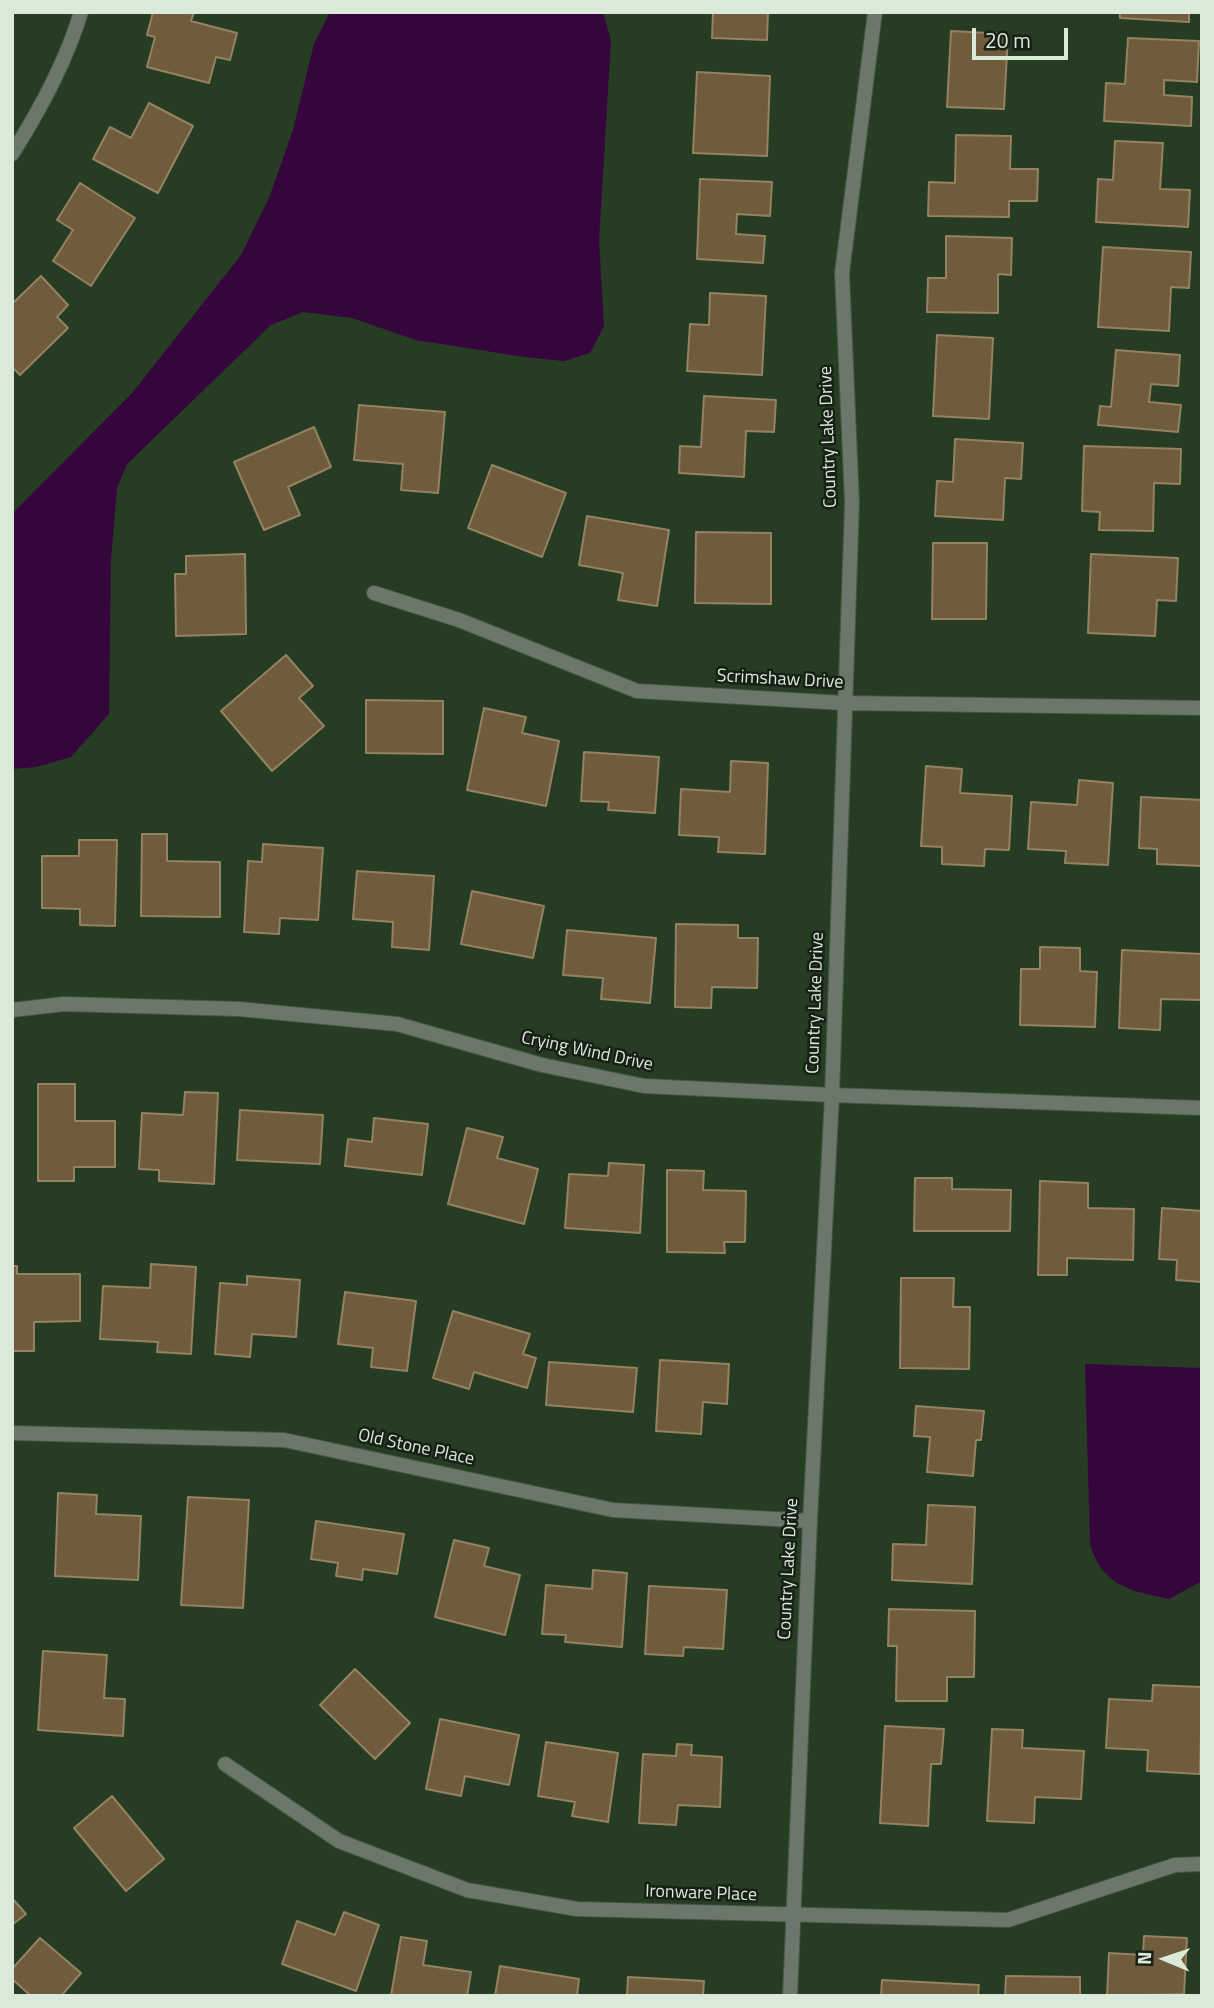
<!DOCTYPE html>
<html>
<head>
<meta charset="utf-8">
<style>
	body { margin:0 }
	#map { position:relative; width:1214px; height:2008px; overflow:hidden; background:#263c23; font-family:"Titillium Web",sans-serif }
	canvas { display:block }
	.frame { position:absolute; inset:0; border:14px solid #dbe9d9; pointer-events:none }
	.north { position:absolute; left:1130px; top:1924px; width:70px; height:70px; -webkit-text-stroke:5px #162015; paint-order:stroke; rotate:272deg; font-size:19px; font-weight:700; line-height:28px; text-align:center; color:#dbe9d9 }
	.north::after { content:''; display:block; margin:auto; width:24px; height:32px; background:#dbe9d9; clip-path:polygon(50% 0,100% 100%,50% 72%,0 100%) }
	.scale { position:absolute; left:972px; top:28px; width:96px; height:32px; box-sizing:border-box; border:4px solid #dbe9d9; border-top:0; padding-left:9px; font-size:21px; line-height:24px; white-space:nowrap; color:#dbe9d9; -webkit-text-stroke:5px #162015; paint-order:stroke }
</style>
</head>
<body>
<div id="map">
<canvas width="1214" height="2008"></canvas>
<div class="frame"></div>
<div class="north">N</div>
<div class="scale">20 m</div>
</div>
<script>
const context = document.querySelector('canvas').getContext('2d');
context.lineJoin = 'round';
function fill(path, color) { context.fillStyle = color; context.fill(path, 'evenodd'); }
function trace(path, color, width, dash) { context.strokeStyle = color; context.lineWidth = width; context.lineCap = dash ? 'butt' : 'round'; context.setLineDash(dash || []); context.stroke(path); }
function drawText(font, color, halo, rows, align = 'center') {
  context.font = font + ' "Titillium Web",sans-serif'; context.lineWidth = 5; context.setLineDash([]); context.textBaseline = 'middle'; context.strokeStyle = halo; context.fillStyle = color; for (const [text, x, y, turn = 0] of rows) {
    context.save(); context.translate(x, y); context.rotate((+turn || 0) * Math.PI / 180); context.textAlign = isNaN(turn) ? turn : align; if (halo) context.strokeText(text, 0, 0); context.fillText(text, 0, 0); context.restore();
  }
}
fill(new Path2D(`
	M330,12h273l8,29 -12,200 5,85 -14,27 -26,8 -40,-4 -108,-17 -64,-22 -49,-6 -32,13 -144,139 -10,24 -6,71 -2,155 -38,43 -35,10 -24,2v-255l121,-122 108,-137 28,-57 24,-68 21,-86z
	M1085,1364l117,4v213l-33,18c-38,-8 -67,-13 -79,-55z`), '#36053e');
const building = new Path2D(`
	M153,12h41l-3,9 46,12 -7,27 -14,-3 -7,26 -62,-16 8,-30 -8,-2z
	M713,12h55l-1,28 -55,-2z
	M1120,12h69v10l-69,-4z
	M951,31l57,3 -4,75 -57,-2z
	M1128,38l71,3 -2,41 -33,-2v15l28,2 -1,29 -87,-5 2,-38 19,1z
	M697,72l73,4 -3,80 -74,-3z
	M149,103l44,23 -35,67 -65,-34 17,-32 21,11z
	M956,135l55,1 -1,33h28l-1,32h-28v16l-81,-1 1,-34 26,1z
	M1115,141l48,2 -3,46 30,1 -2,37 -92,-5 2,-43 15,1z
	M700,179l72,3 -2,34 -33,-2 -1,20 29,2 -2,27 -66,-4z
	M80,183l55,35 -44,68 -38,-25 20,-31 -16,-10z
	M946,236l66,2 -1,37 -13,-1v39l-71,-1 1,-34h18z
	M1103,247l88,5 -2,36 -18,-1 -2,44 -71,-4z
	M41,276l27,29 -11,12 11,11 -48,47 -8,-8v-63z
	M710,293l56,3 -4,79 -75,-4 3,-47 19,1z
	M937,335l56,3 -4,81 -56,-3z
	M1116,350l64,5 -2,31 -27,-2 -2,18 32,3 -3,27 -80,-7 2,-19 11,1z
	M704,396l72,4 -2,32 -28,-1 -2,46 -65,-4 1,-27 21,1z
	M359,405l86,7 -7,81 -37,-3 2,-26 -49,-4z
	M314,427l17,40 -43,20 12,28 -36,15 -30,-68z
	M955,439l68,4 -2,36 -16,-1 -2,42 -68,-4 2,-35 16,1z
	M1084,446l97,3 -1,35 -26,-1 -1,48 -54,-1 1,-18 -18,-1z
	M492,465l74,28 -24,64 -74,-29z
	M587,516l82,14 -12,76 -39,-6 5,-27 -44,-8z
	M696,532l75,1v71l-76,-1z
	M933,543h54l-1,76h-54z
	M245,554l1,80 -70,2 -1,-62h11v-18z
	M1091,554l87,4 -2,43 -19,-1 -2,36 -67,-3z
	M286,655l27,31 -14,12 25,28 -52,45 -51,-60z
	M366,700l77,1v53l-77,-1z
	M484,708l42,9 -4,16 37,8 -13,65 -79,-16z
	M584,752l75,5 -4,56 -47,-3 1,-8 -28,-1z
	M731,761l37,2 -3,91 -47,-2 1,-15 -40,-2 2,-46 49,3z
	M926,766l36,3 -2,24 52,3 -3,54 -24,-1 -1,17 -42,-2v-17l-21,-1z
	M1079,780l34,3 -5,82 -43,-2 1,-12 -38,-2 3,-47 46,3z
	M1141,797l61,3v66l-45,-2v-15l-18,-1z
	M142,834h25v27l53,1v55l-79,-1z
	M79,840h38l-2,86 -35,-1v-16l-38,-1v-52h37z
	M263,844l60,4 -5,72 -38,-2 -1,16 -35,-2 4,-71 14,1z
	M357,871l77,5 -5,74 -37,-3 1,-25 -40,-3z
	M472,891l72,15 -11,52 -72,-14z
	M676,924l62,1v13h20l-1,50 -45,-1 -1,21 -36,-1z
	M567,930l89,8 -6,65 -49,-4 2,-21 -40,-3z
	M1040,947l40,1v23l17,1 -2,55 -75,-2 1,-56h19z
	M1122,950l80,4v46l-41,-1 -1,31 -41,-2z
	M38,1084h37v37h40v46h-41v14h-36z
	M185,1092l33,1 -4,91 -55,-3v-11l-20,-1 3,-56 41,2z
	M240,1110l83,5 -3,49 -83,-4z
	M374,1118l54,6 -6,51 -77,-9 3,-27 24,3z
	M467,1128l36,9 -6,21 41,11 -14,55 -76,-20z
	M609,1163l35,2 -4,68 -75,-5 4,-54 39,2z
	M667,1170l37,1 -1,19 43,1 -1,51h-21l1,11 -58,-1z
	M915,1178h37v11l59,1 -1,41h-96z
	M1040,1181l48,2v25l46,1 -1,51 -66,-2v17h-29z
	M1162,1208l40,3v71l-26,-2 1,-20 -18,-1z
	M151,1264l45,3 -5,87 -34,-2 1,-10 -58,-3 3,-53 47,2z
	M12,1266h5v8h63v47l-46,1v29h-22z
	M247,1276l53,4 -4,57 -44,-3 -2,23 -35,-3 5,-71 27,2z
	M901,1278h53l-1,29h17l-1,62 -69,-1z
	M345,1292l71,9 -9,70 -36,-4 2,-19 -35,-4z
	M453,1311l77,23 -7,20 13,4 -9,30 -53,-16 -5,17 -36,-11z
	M660,1360l69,4 -2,40 -24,-2 -2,32 -45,-3z
	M549,1362l88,6 -4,44 -87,-7z
	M916,1406l68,5 -3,29h-5l-3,36 -46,-4 3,-35 -16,-1z
	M58,1493l39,2 -1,19 45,2 -3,64 -83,-4z
	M188,1497l61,3 -6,108 -62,-3z
	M928,1505l47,2 -3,77 -80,-4 1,-36 33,1z
	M316,1521l88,13 -7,40 -34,-5 -1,11 -26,-4 2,-13 -27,-4z
	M454,1540l35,8 -5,18 36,9 -15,60 -70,-18z
	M593,1570l34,3 -5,74 -57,-5 1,-7 -24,-1 4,-49 46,4z
	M649,1586l78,4 -4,59 -39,-2 -1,9 -38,-2z
	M889,1609l86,2 -1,66h-27v24h-51l1,-55h-9z
	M43,1651l64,4 -3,43 21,1 -2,37 -85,-6z
	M355,1669l55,54 -35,36 -55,-54z
	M1153,1685l49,2 -2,87 -53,-3 1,-21 -42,-2 3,-49 43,2z
	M440,1719l79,16 -10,50 -44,-9 -4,20 -35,-7z
	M885,1726l59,3 -3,35h-10l-3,62 -48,-3z
	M992,1729l31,1 -1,18 62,3 -3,48 -46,-2 -1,26 -47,-2z
	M546,1742l72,11 -10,69 -36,-6 3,-14 -37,-6z
	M677,1744l15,1 -1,10 31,2 -2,50 -42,-2 -2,20 -37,-2 4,-69 33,2z
	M112,1796l52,63 -38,32 -52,-63z
	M12,1898l14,16 -14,11z
	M344,1912l35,13 -23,66 -74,-27 15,-43 38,14z
	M1144,1936l43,2 -3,56 -77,2 2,-43 34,2z
	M401,1937l26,4 -4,24 48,7 -4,24h-76z
	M40,1938l41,35 -20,23h-30l-19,-17v-10z
	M500,1966l79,13 -2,17h-82z
	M1006,1976l74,1v19h-75z
	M628,1977l76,4 -1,15h-76z
	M882,1980l97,5 -1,11h-97z`);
fill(building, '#6e5c3d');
trace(building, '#948261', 2);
const minor = new Path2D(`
	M12,154c28,-44 54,-92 69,-142
	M374,593l85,27 178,71 207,12 358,5
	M12,1010l52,-6 175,5 158,15 145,41 102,21 188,9 370,13
	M12,1433l272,7 329,70 197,11
	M225,1764l114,77 128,49 110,19 431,11 167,-55 27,-1
	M790,1996l20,-475 22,-426 20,-592 -10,-230 33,-261`);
trace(minor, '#435840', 16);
trace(minor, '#6c776b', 14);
drawText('18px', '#dbe9d9', '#162015', [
	["Country Lake Drive",829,437,-92],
	["Scrimshaw Drive",780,680,3],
	["Country Lake Drive",816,1003,-88],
	["Crying Wind Drive",587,1052,12],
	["Old Stone Place",416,1448,12],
	["Country Lake Drive",789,1569,-87],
	["Ironware Place",701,1894,2]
]);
</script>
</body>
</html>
